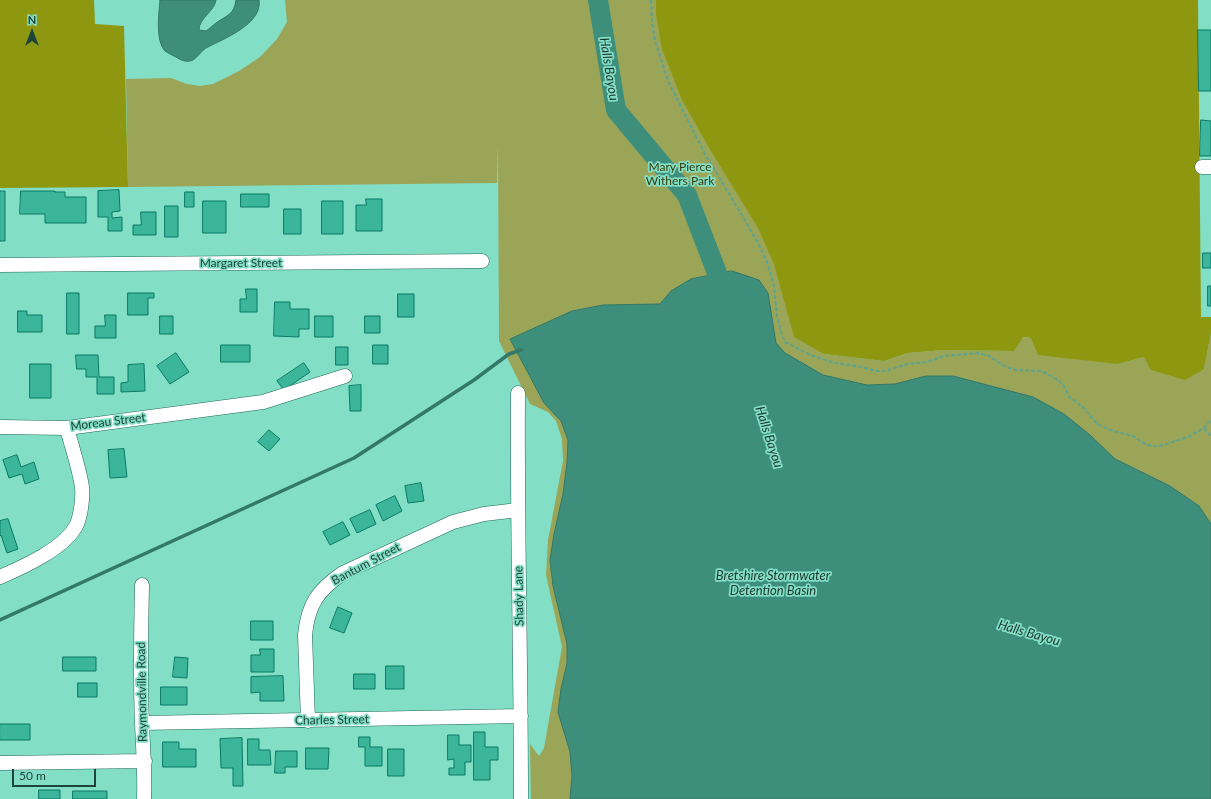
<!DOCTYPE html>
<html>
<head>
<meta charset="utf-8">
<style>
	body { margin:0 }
	#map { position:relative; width:1211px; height:799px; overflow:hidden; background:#83dec6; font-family:Lato,sans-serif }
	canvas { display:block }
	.north { position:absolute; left:12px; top:12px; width:40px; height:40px; -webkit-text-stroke:3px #83dec6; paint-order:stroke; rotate:0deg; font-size:11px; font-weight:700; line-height:16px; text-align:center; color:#1d443a }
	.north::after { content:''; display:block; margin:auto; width:14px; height:18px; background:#1d443a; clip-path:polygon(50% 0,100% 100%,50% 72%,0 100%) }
	.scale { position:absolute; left:12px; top:769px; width:84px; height:18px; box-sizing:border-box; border:2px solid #1d443a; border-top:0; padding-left:5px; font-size:12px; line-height:14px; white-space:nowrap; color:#1d443a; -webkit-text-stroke:3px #83dec6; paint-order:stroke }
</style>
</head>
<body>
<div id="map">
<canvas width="1211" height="799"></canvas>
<div class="north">N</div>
<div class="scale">50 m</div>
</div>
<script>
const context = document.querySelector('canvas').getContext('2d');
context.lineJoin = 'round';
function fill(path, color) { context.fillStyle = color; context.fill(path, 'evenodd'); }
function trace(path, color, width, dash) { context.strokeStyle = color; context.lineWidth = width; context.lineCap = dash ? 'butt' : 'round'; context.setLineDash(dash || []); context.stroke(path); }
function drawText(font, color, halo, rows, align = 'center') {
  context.font = font + ' Lato,sans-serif'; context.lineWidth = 3.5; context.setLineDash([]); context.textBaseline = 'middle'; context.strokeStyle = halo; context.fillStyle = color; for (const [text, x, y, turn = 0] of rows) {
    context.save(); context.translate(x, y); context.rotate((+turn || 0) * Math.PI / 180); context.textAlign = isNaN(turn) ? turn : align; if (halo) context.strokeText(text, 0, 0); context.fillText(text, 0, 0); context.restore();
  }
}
fill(new Path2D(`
	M285,0h573l-34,354 60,7 24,-8 36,-3 70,1 8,-14 9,1 87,26 26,-7 60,12 7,-36v466h-680l-1,-55 9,12 5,-8 18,-101 -16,-72 2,-35 15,-79 -1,-22 -6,-18 -8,-9 -18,-8 -31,-63 -1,-196 -1,38 -369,4 -2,-108 45,-1 16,6 13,2 13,-2 26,-13 21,-14 17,-18 10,-17z`), '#9ba558');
fill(new Path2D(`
	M0,0h94l1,24 29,2 4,161 -128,1z
	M656,0h542l3,317h10v16l-7,36 -19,11 -34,-10 -7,-13 -26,7 -80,-9 -7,-17 -8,-1 -9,14 -70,-1 -36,3 -24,8 -60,-7 -30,-17 -20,-73 -16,-36 -47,-77 -29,-51 -20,-51 -6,-35z`), '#8d9810');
const water = new Path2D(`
	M160,0h56c-2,12 -17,18 -17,30l7,1c3,-2 6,-5 10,-8 11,-8 18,-8 20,-23h23c4,24 -36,39 -53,48 -5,3 -8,9 -13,12 -6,3 -13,0 -17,-3 -4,-2 -8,-4 -11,-6 -10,-11 -6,-38 -5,-51z
	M732,271l27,9 9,13 8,50 9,10 38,22 44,10 28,-1 31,-8h27l80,21 31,17 26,21 25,24 55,27 29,20 12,18v275h-641l2,-23 -2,-24 -12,-40 3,-23 6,-26v-19l-14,-58 -3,-26 4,-26 9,-40 4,-31 1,-23 -7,-19 -17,-18 -34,-64 62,-28 31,-6 57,-1 11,-13 20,-12z`);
fill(water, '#3d8f7c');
trace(water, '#337868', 1);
trace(new Path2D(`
	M0,620l354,-162 120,-78 35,-26 12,-4`), '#337868', 3.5);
trace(new Path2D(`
	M598,0l18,110 71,85 40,104`), '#3d8f7c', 20);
const building = new Path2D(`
	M1198,30h13v61h-12z
	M1201,120l10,1v35h-11z
	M119,190l1,21 -8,1v6l10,-1v14h-14v-14h-10v-26z
	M0,191h5v50h-5z
	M21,191h34v1h10v5h21v26h-41v-9h-25z
	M185,192h9v15h-9z
	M241,194h28v13h-28z
	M366,199h16v32h-26v-26h10z
	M203,201h23v32h-23z
	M322,201h21v33h-21z
	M165,206h13v31h-13z
	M284,209h17v25h-17z
	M141,212h15v23h-23v-10h8z
	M1203,253h8v15h-8z
	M1208,286h3v20h-3z
	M246,289h11v23h-17v-13h6z
	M67,293h12v41h-12z
	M128,293h26v5h-6v17h-20z
	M398,294h16v23h-16z
	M275,302h15v7h19v20h-10v8l-25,-1z
	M18,311h9v4h15v17h-24z
	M105,315h11v23h-21v-12h10z
	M160,316h13v18h-13z
	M315,316h18v21h-18z
	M365,316h15v17h-15z
	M221,345h29v17h-29z
	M373,345h15v19h-15z
	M336,347h12v18h-12z
	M176,353l13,19 -19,12 -13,-18z
	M76,355h22l1,22h15v17h-17v-17h-11v-8h-9z
	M304,363l6,9 -26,18 -7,-9z
	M30,364h21v34h-21z
	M144,364l1,27 -24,1v-9l7,-1v-17z
	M361,385v26h-11l-1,-25z
	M269,430l11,9 -11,12 -11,-9z
	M124,449l3,28 -17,1 -2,-28z
	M17,455l4,12 13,-5 5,17 -14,5 -3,-10 -13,4 -6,-18z
	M421,483l3,18 -16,2 -3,-17z
	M395,496l7,15 -19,10 -7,-16z
	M370,510l6,14 -19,9 -7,-14z
	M8,519l10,30 -11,4 -6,-18 -1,1v-15z
	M343,522l7,13 -20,10 -7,-13z
	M338,607l14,6 -8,20 -14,-5z
	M251,621h22v19h-22z
	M260,649h14v23h-23v-17h9z
	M63,657h33v14h-33z
	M175,657l13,1 -1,20 -14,-1z
	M386,666h18v23h-18z
	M354,674h21v15h-21z
	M283,676l1,25h-24v-9l-9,1v-16z
	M78,683h19v14h-19z
	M161,687h26v18h-26z
	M0,724h30v16h-30z
	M474,732h11v15h13v13h-8v20h-16z
	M448,735h11v10h12v17h-6v13h-16v-7h5v-9l-6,1z
	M359,737h11v10h12v19h-17v-19h-6z
	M242,738l1,48h-10v-18h-12l-1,-29z
	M248,739h11v11h11l1,15h-23z
	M163,742h16v7h17v18h-33z
	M306,748h23l-1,21h-22z
	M388,749h16v27h-16z
	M276,751h21v16h-12v6h-10z
	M39,790h21v9h-21z
	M73,791h34v8h-34z`);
fill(building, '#3bb69b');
trace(building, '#097964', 1);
const minor = new Path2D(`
	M1202,167h9
	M0,265l482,-4
	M518,393c-1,136 3,271 3,406
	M0,427l67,1 196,-26 82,-26
	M0,577c23,-10 66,-29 77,-53 4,-10 6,-26 5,-37 -3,-20 -10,-39 -15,-59
	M142,585c-1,46 -2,92 0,138 1,25 3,50 2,76
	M308,721l-3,-86c3,-31 13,-45 38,-62l110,-51 31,-8 34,-4
	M142,723l379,-7
	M0,763l145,-2`);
trace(minor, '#1f6858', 15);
trace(new Path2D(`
	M651,0l1,21 3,20 13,40 37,73 38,63 15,26 9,19 7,24 3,31 5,18 3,7 25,13 25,8 22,3 20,5h9l21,-7 20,-2 17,-6 34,-3 11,3 17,11 10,3 24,1 6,2 13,8 5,5 5,11 14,10 14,17 13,6 23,6 12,8 7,2h8l28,-9 16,-9 7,-8
	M1204,428l7,8`), '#5da491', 2, [4, 2]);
trace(minor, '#fff', 14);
drawText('12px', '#383d0b', '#83dec6', [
	["Mary Pierce",680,167],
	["Withers Park",680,181]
]);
drawText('12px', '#1d443a', '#83dec6', [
	["Margaret Street",241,263],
	["Moreau Street",108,422,-7],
	["Bantum Street",366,564,-28],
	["Shady Lane",519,596,-91],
	["Raymondville Road",142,692,-91],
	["Charles Street",332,720,-1]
]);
drawText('italic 13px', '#1d3730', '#83dec6', [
	["Halls Bayou",609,69,81],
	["Halls Bayou",769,437,72],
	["Bretshire Stormwater",773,576],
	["Detention Basin",773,591],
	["Halls Bayou",1029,633,16]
]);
</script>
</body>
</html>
